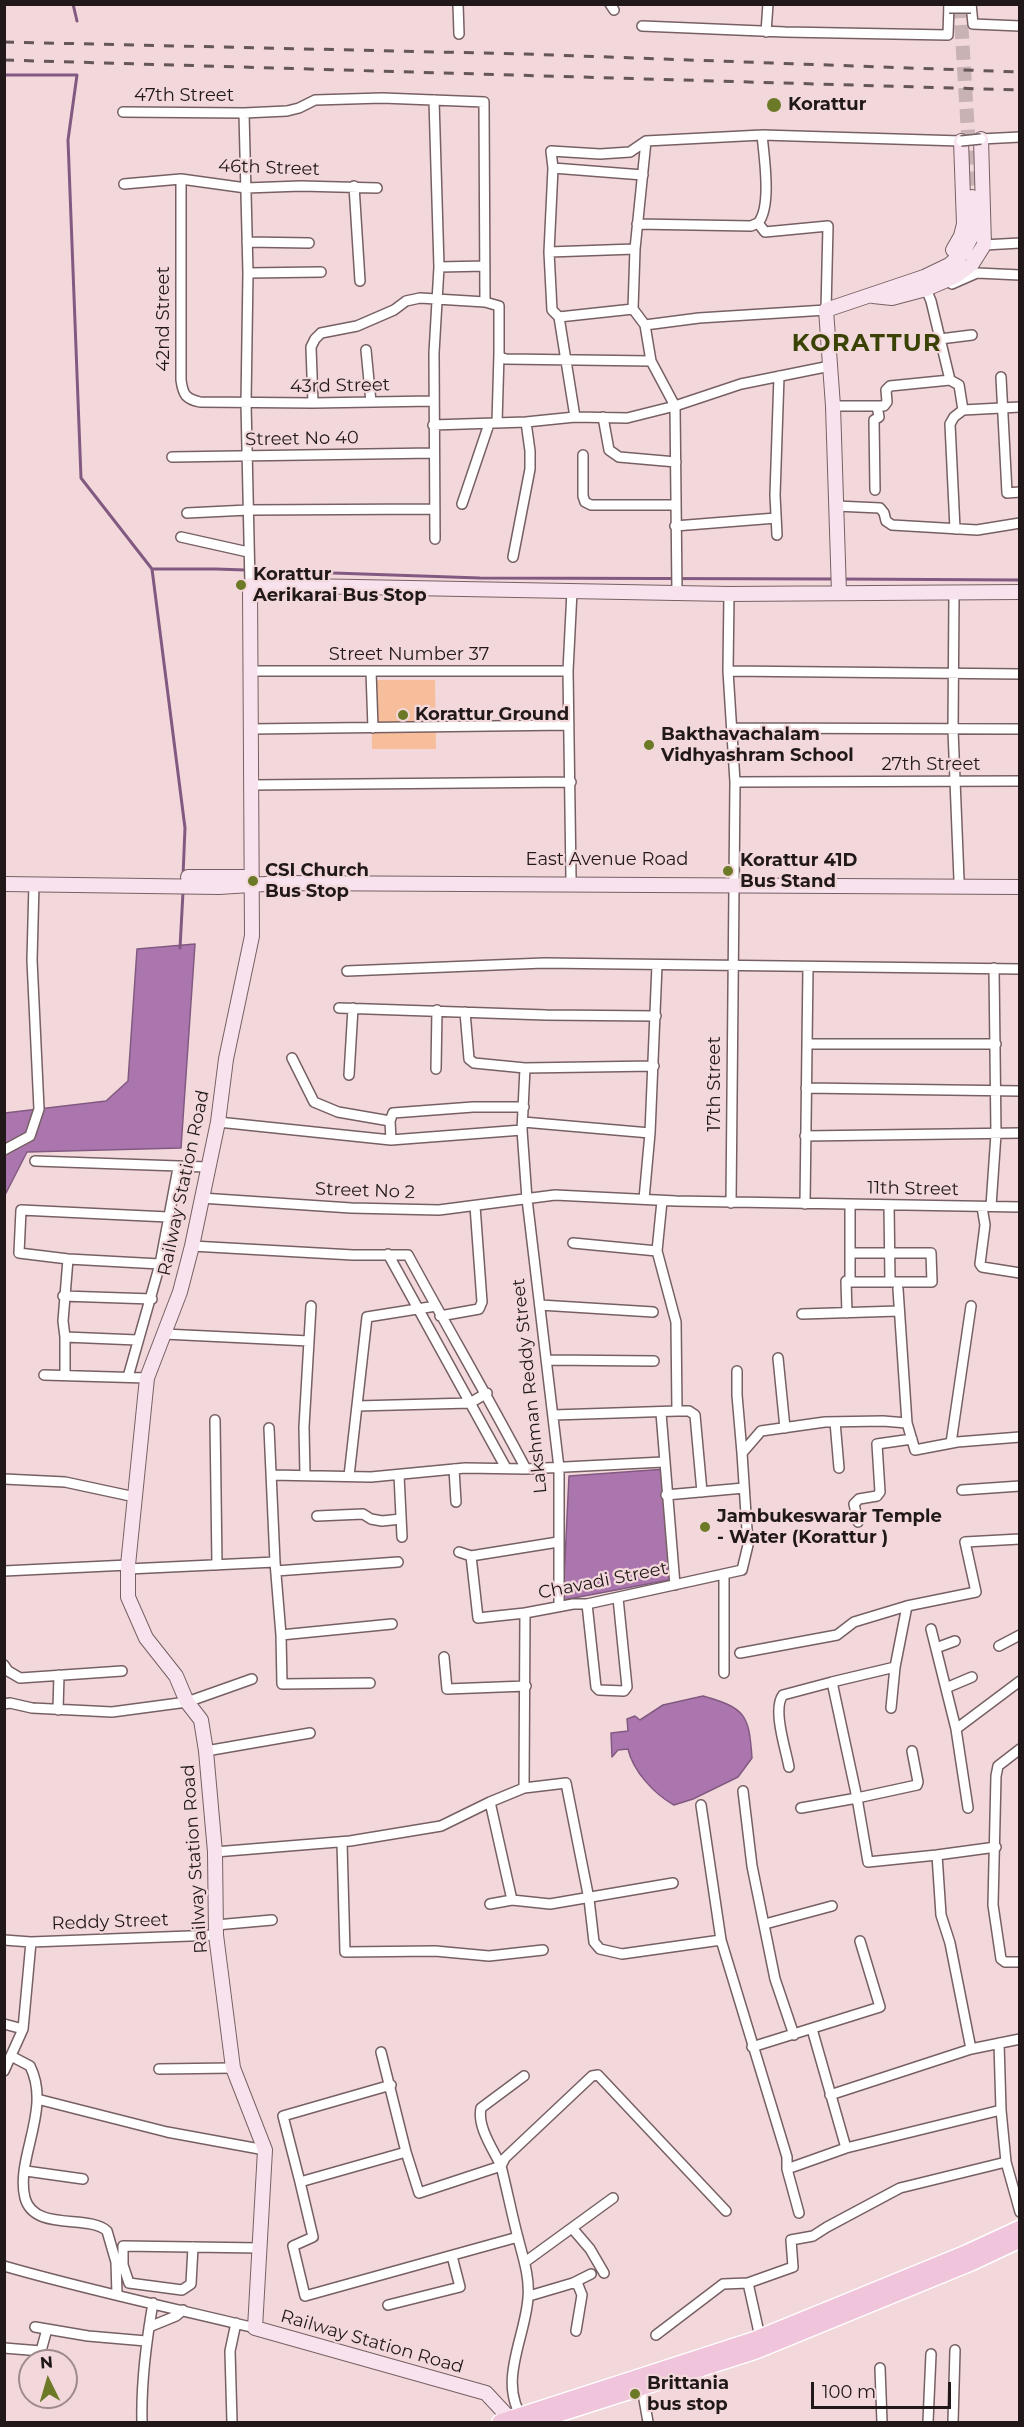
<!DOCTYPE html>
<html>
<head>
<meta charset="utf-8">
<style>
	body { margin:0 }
	#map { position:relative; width:1024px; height:2427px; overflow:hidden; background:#f3d8db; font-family:Montserrat,sans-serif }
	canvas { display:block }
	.frame { position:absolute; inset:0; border:6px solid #211819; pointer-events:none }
	.north { position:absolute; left:18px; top:2349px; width:60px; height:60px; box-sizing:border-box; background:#f3d8db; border:2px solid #9f8b8d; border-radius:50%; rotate:355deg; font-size:16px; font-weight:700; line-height:24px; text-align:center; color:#211819 }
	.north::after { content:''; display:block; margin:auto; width:21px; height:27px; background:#6c7926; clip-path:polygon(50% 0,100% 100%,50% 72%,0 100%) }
	.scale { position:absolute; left:811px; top:2382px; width:140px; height:27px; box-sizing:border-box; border:3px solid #211819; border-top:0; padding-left:8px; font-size:18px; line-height:21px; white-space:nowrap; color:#211819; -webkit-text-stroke:4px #f3d8db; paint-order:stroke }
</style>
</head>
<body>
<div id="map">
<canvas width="1024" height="2427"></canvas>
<div class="frame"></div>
<div class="north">N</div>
<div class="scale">100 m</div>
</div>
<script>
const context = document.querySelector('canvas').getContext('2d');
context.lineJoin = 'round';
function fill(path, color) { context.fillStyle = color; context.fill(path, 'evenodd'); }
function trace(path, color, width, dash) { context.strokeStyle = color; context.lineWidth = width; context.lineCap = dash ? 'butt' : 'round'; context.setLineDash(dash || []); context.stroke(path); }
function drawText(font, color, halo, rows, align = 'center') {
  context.font = font + ' Montserrat,sans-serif'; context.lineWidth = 4.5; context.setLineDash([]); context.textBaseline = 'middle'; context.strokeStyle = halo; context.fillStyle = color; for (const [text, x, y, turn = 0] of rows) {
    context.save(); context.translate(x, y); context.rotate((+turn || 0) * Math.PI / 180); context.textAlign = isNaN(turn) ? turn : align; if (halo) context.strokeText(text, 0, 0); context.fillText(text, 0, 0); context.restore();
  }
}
fill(new Path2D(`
	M371,680h64l1,69h-64z`), '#f7be9b');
const water = new Path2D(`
	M195,944l-14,204 -154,4 -22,43v-82l101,-12 22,-20 9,-132z
	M666,1469l8,110 -111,21 6,-124z
	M703,1696c43,12 46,19 49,62l-14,19 -45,22 -19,6c-20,-11 -41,-34 -46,-56l-10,1 -6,7 -1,-24 17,-2 -1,-12 8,-3 5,4 23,-15z`);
fill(water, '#ab76ae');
trace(water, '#825a81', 1.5);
trace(new Path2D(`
	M73,4l4,17
	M4,75h73l-9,65 13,338 71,91 33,259 -2,48
	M152,569h64l264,9 355,1
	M841,579l179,1
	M180,948l3,-56`), '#825a81', 3);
trace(new Path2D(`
	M960,4l12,193`), '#c9b2b4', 14, [14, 7]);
const street = new Path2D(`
	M458,4l1,30
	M610,4l4,6
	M971,4l2,20 47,2
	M642,26l143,6 163,3 1,-31
	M766,32l2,-28
	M434,100l5,167 -5,86 1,186
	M123,112l121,1
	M981,139l39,-2
	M646,141l-11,108 -2,60 12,16 6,36 24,45 2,187
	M553,168l90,7
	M181,179v201c2,15 5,19 19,22l113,1 121,-2
	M124,184l57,-5 65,9 55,-2 76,2
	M354,186l6,95
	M637,224l114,2 7,-3c14,-16 6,-67 4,-88
	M247,242l62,1
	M984,245l36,-2
	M549,252l86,-3
	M439,267l46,-1
	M248,273l73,-1
	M952,284l25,-11 43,2
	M926,289l5,12 19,79
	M633,309l-74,8 -7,-7 -3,-58 4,-84 -2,-17 49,3 30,-2 16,-11 116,-6 199,6
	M559,317l16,100
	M645,325l54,-7 127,-8 2,-84 -63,6 -7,-9
	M940,339l32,-4
	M366,350l5,52
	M1001,377l6,116 13,-1
	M313,403l-2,-56 4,-8 6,-6 36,-7 37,-16 12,-9 14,-3 65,4 14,4v48l2,4 5,1 145,2
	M833,406h51l3,-4 -1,-12 4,-4 60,-6 9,5 4,25 57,-3
	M603,417l6,33 10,7 57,5
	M497,423l2,-69
	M433,425l93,-3 49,-5 52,1 48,-12 66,-22 89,-18
	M583,455v41l2,6 6,3h84
	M172,457l262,-4
	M875,490l-1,-70 5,-3 -2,-11
	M462,504l27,-80
	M836,506l44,2 4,5 2,8 6,4 85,5 43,-7
	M187,513l61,-3 187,-1
	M675,526l101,-8
	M955,529l-5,-105 4,-7 9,-7
	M777,535l-2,-40 4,-119
	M181,537l67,15
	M513,557l17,-88v-18l-4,-29
	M250,585l-4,-182 2,-130 -4,-160 43,-2 12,-3 16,-8 67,-2 102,4 1,200
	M729,594l-1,77 7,111 -4,421
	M954,594l-1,136 6,150
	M251,671h317
	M371,671l2,57
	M728,671l292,3
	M732,728l288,1
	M251,729l318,-4
	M735,782l285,-1
	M252,785l319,-3
	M571,878l-3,-207 4,-80
	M347,971l197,-8 476,6
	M339,1008l207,7 110,1
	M465,1012l4,47 5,4 51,5 129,-2
	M807,1044h189
	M292,1058l22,44 24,10 52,9
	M525,1068l-3,62 5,69 32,269v138
	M436,1069l1,-59
	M349,1075l4,-67
	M806,1088l214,3
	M218,1122l173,18 131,-10
	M523,1122l127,11
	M805,1136l215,-3
	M391,1140l-1,-19 3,-8 80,-6h51
	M4,1150l26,-14 9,-27 -7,-149 2,-76
	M35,1161l172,6
	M201,1198l150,10 88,2 116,-15 121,6 344,6
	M644,1199l6,-66 7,-168
	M805,1204l3,-237
	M889,1205l1,76
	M991,1206l5,-72 -2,-166
	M982,1207l3,18 -5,39 2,3 38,6
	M573,1243l84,8
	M192,1246l161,9h55c39,72 80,142 118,214l137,-7
	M850,1253h81l1,29h-82v-77
	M388,1254l118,214
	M160,1264l-92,-5 -49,-6 2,-43 147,7
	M846,1281l1,32
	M898,1289l9,134 8,27 42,-8 63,-5
	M63,1296l89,3
	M540,1305l113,7
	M802,1314l97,-3
	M440,1316l39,-7 3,-7 -7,-96
	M164,1334l145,7
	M65,1337l72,3
	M778,1358l7,70
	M546,1360l108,1
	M737,1371v24l5,58
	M44,1375l103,3
	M65,1375v-38l-2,-16 5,-62
	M128,1377l32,-113 18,-96
	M357,1406l113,-3 17,-10
	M677,1411h12l6,4 7,77
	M661,1413l14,172
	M553,1415l124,-4 -1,-89 -19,-71 5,-50
	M215,1420l2,145
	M835,1422l4,46
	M951,1443l20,-137
	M454,1469l2,33
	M271,1475l100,2 94,-9 61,1
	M305,1475l-1,-48 7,-121
	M399,1475l3,62
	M349,1476l18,-159 69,-11
	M4,1479l61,3 70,15
	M962,1490l58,-4
	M666,1495l78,-7
	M317,1516l46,-2 8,5 11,2 19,-2
	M858,1522l-4,-18 5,-5 18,-3 3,-4 -3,-48 35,-5
	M459,1552l12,4 87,-14
	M471,1556l7,62 47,-5
	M275,1562l6,73 1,49 88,-1
	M128,1569l147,-7 -6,-134
	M4,1571l124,-6
	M276,1571l122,-9
	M724,1574v99
	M587,1604l9,83 3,3 25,1 3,-4 -9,-89
	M931,1629l25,100 12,79
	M281,1635l111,-11
	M999,1646l21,-11
	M936,1648l19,-7
	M740,1653l97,-18 17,-13 53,-16
	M444,1657l3,32 79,-3
	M4,1665l4,6 12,7 102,-7
	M895,1667l12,-61 69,-14 -11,-50 55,-3
	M946,1688l26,-11
	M4,1704l6,-1 22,5 80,4 75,-10 65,-23
	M58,1710l1,-35
	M956,1729l64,-48
	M1020,1749l-22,17 -2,10 -3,129 8,54 4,3h15
	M206,1751l104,-18
	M912,1751l6,31 -1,3 -60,13 11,64 69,-7
	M789,1767c-3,-17 -17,-58 -6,-72l49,-13
	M524,1788l42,-5 23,116 5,43 6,7 22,5 99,-14
	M743,1791l9,75 23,113 19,56
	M490,1802l22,98
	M701,1805l20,135 66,217v12l59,-21 155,-38 5,52 14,50
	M801,1808l56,-10 -25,-116 63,-15 -4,41
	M342,1842l3,110 90,-1 54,5 54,-6
	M215,1852l135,-11 91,-15 49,-24 34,-14 1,-175 48,-9h14l155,-34 6,-25 -6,-92 19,-22 64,-9 58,-1 24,2
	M490,1904l22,-4 38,4 123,-21
	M765,1924l67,-18
	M216,1925l56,-5
	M4,1940l27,2 185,-7
	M4,2024l19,5
	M812,2029l34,119
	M999,2043l2,67
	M752,2047l128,-40 -20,-66
	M971,2049l-21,-106 -9,-28 -4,-60 59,-8
	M381,2052l25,100
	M11,2056l19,10c22,44 -15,92 -5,132 9,34 64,16 82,33l9,31 1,32
	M159,2069l74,-1
	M4,2071l19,-42 8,-87
	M391,2085l-108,31 17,66 106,-30 13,41 82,-27c-8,-17 -24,-39 -20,-58l43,-32
	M830,2095l141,-46 49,-10
	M37,2099l130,33 98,18
	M787,2169l12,44
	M26,2171l57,8
	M300,2182l13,55 -20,9 12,50 213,-59
	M572,2228l18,21 14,24
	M193,2247l-2,37 -9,6 -53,-7 -6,-18v-19l137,2
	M525,2262l88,-64
	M4,2266c83,24 168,42 251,62
	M573,2283l18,-9
	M748,2283l12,54
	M529,2296l44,-13 5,2 4,10 -6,36
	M388,2305l72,-18 -8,-31
	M35,2327l53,9 58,5
	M149,2327l27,-11 7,-6
	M656,2335l67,-51 25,-1 45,-16 -2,-27 22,-4 14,-9 73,-39 106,-26
	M4,2348l37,3 6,-22
	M880,2368l2,54
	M642,2388l6,34
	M142,2422c-1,-40 4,-79 11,-119
	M232,2422l-2,-71 6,-28
	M525,2422c-29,-39 0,-82 3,-124 2,-20 -5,-41 -10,-60 -6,-23 -11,-48 -17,-72l4,-8 87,-82 6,-1 128,136
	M928,2422l3,-68
	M953,2422l2,-72`);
const secondary = new Path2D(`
	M953,250l8,-14 3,-12 -3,-83
	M873,296l19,2 34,-9 30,-13 16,-12 12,-19 -3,-106
	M839,593l-6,-187 -7,-96 98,-33 25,-12 14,-12 8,-16 1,-40
	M188,877h64
	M4,884l215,3 62,-4 739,4
	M513,2422l-27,-29 -231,-65 10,-178 -32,-82 -17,-133 -1,-83 -9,-101 -5,-31 -14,-18 -11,-26 -30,-38 -18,-41v-32l19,-187 33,-86 12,-46 26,-124 8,-63 26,-123 -2,-351 479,9 291,-2`);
const primary = new Path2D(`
	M500,2422l253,-82 213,-87 54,-25
	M534,2422l222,-71 215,-88 49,-23`);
trace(street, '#776063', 12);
trace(secondary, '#776063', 16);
trace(primary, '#fff', 18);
trace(street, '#fff', 9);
trace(secondary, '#f8e2ed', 14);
trace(primary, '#f0c4db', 15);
trace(new Path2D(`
	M4,42l521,12 495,18
	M4,60l1016,30`), '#655658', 3, [10, 10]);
const streetBridge = new Path2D(`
	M949,8h22
	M961,141l20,-2`);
trace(streetBridge, '#776063', 12, []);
trace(streetBridge, '#fff', 9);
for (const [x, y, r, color] of [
	[774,105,8,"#6c7926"],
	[241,585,6,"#6c7926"],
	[403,715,6,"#6c7926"],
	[649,745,6,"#6c7926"],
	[728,871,6,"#6c7926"],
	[253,881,6,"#6c7926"],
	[705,1527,6,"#6c7926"],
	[635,2394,6,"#6c7926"]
]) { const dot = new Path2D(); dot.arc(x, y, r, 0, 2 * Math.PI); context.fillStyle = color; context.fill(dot); trace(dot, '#f3d8db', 2); }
drawText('18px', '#211819', '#f3d8db', [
	["47th Street",184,96],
	["46th Street",269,168,2],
	["42nd Street",164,319,-90],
	["43rd Street",340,386,-1],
	["Street No 40",302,439,-1],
	["Street Number 37",409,655],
	["27th Street",931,765],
	["East Avenue Road",607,860],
	["17th Street",715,1084,-90],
	["Railway Station Road",184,1183,-78],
	["11th Street",913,1189,1],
	["Street No 2",365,1191,2],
	["Lakshman Reddy Street",530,1386,-96],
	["Chavadi Street",603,1581,-11],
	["Railway Station Road",195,1859,-94],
	["Reddy Street",110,1922,-2],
	["Railway Station Road",372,2342,16]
]);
drawText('bold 18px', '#211819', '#f3d8db', [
	["Korattur",788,105],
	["Korattur",253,575],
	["Aerikarai Bus Stop",253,596],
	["Korattur Ground",415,715],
	["Bakthavachalam",661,735],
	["Vidhyashram School",661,756],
	["Korattur 41D",740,861],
	["Bus Stand",740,882],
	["CSI Church",265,871],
	["Bus Stop",265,892],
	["Jambukeswarar Temple",717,1517],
	["- Water (Korattur )",717,1538],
	["Brittania",647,2384],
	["bus stop",647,2405]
], 'left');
context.letterSpacing = '1.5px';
drawText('bold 24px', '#3a4305', '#f3d8db', [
	["KORATTUR",867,344]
]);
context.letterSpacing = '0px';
</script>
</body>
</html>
